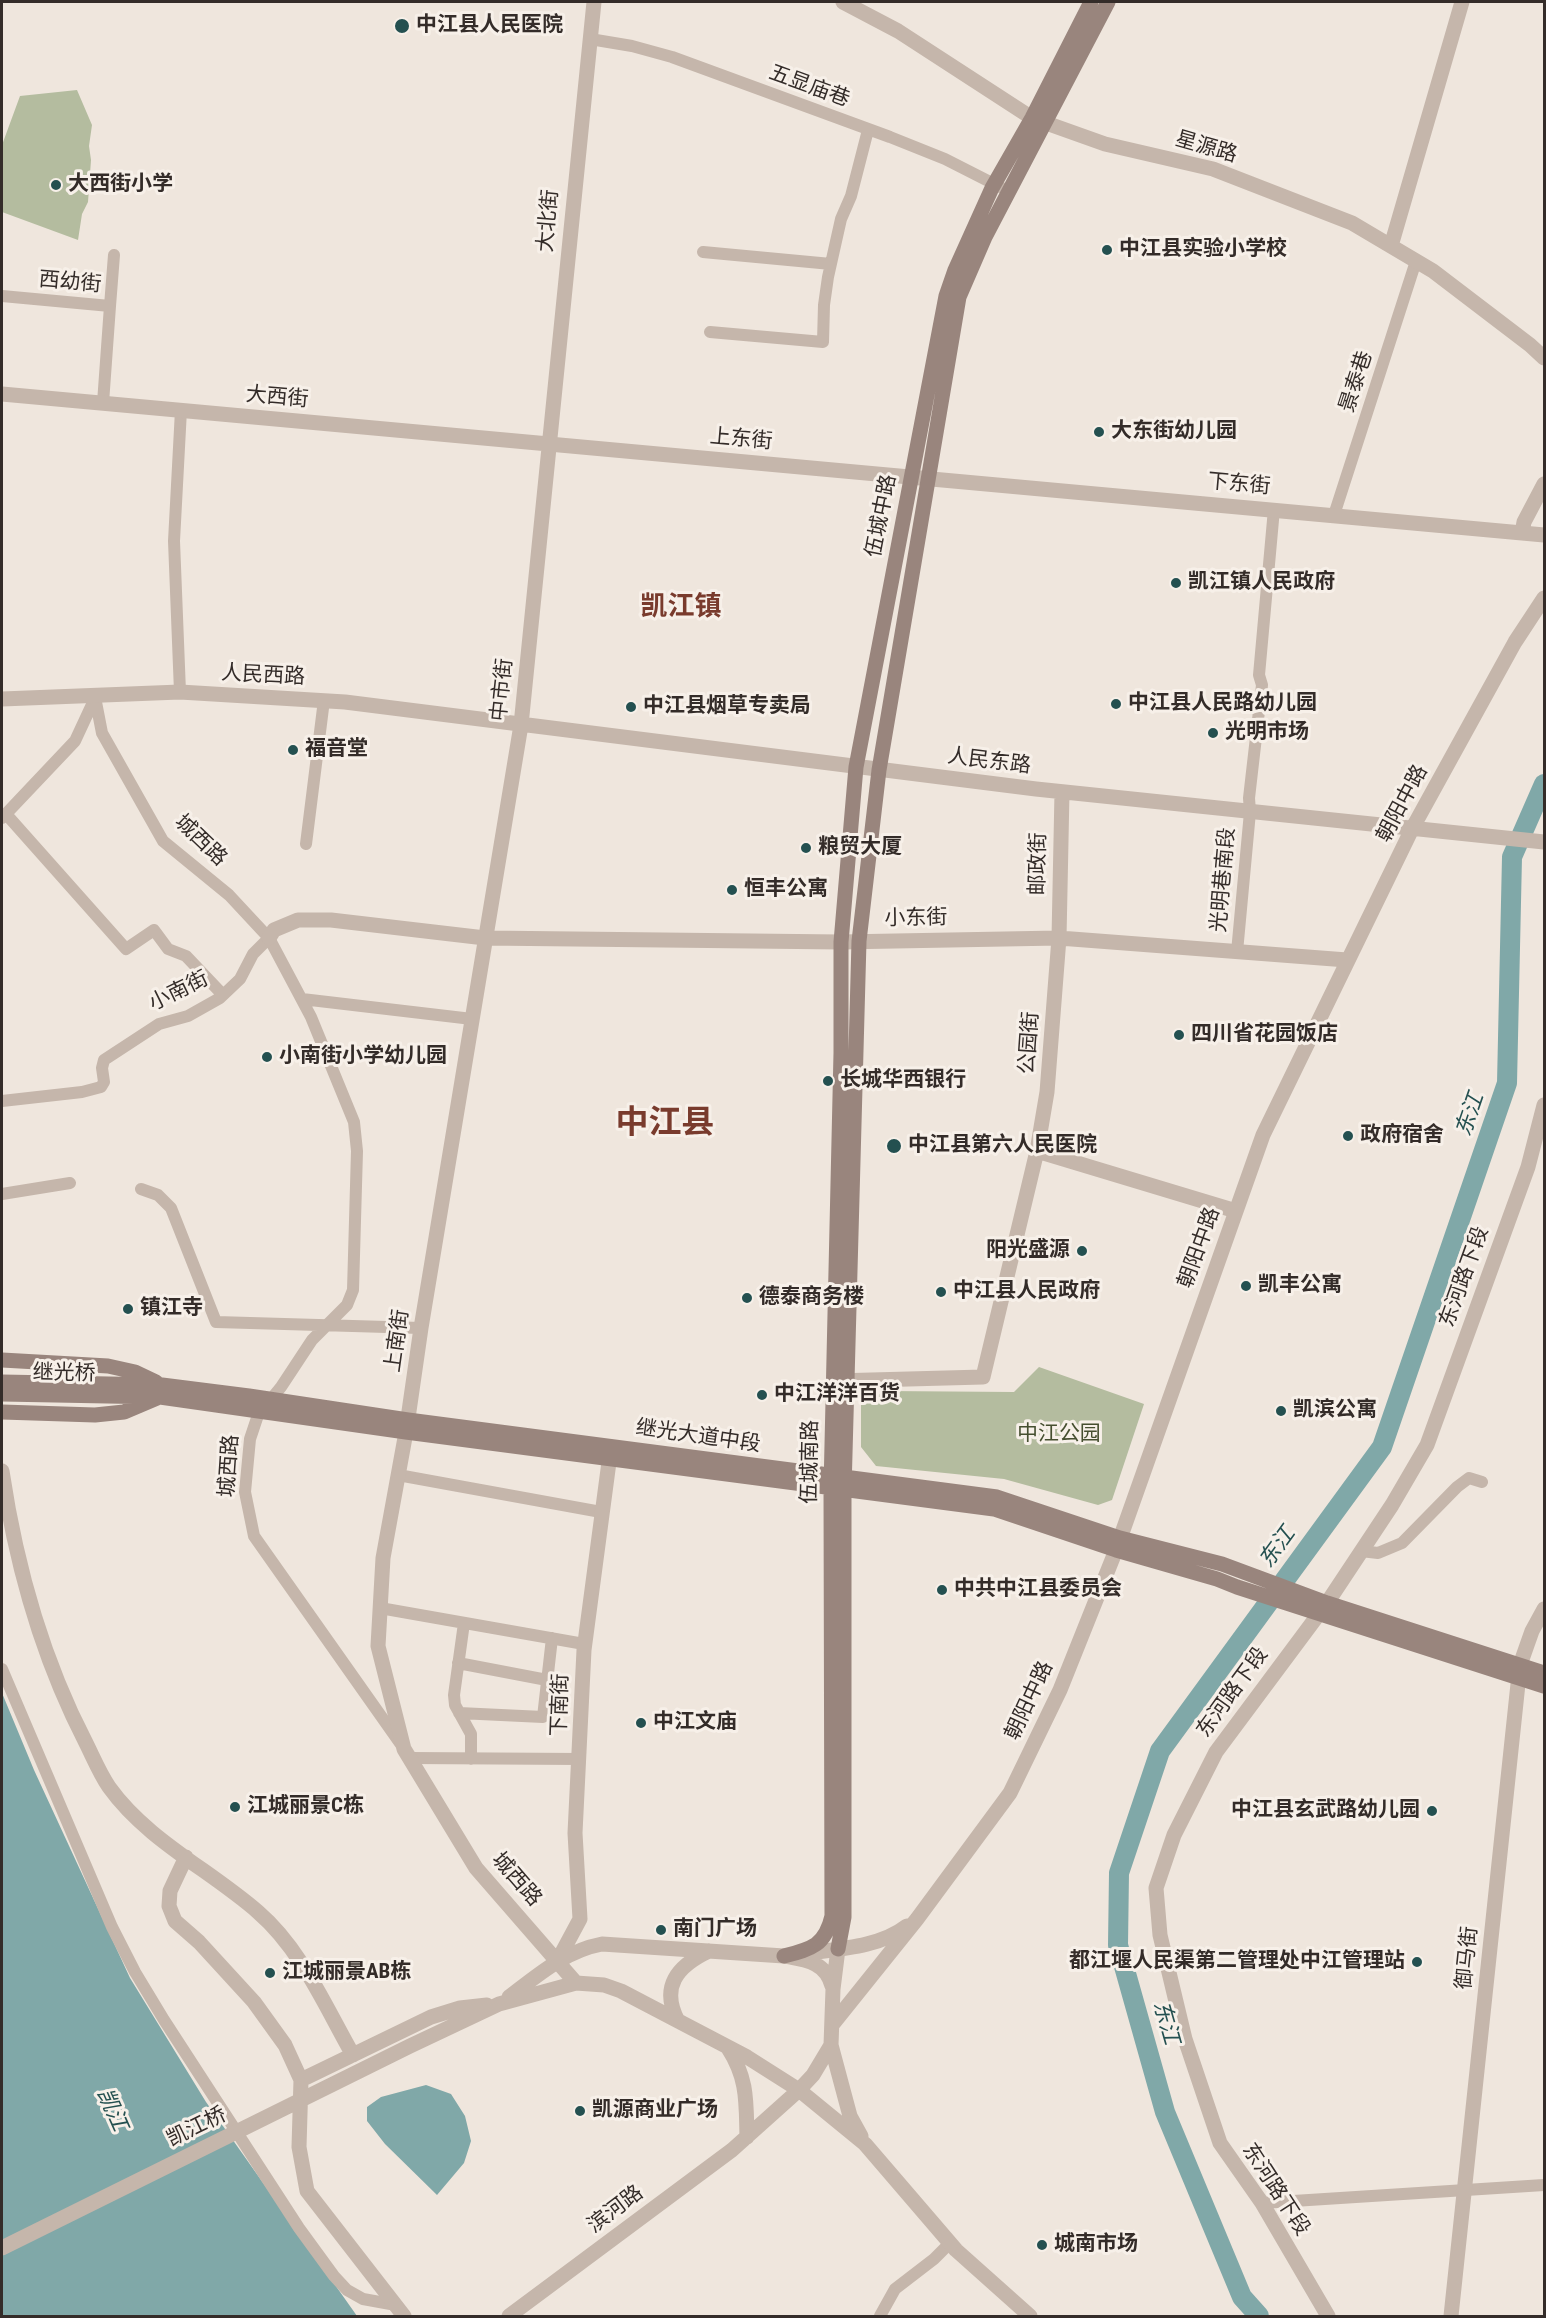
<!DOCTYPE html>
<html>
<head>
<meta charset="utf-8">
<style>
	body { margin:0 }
	#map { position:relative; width:1546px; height:2318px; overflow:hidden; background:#efe6dd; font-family:"Roboto Condensed",sans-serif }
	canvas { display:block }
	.frame { position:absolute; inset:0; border:3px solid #342c29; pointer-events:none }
</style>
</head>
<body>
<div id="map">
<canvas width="1546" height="2318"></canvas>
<div class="frame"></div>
</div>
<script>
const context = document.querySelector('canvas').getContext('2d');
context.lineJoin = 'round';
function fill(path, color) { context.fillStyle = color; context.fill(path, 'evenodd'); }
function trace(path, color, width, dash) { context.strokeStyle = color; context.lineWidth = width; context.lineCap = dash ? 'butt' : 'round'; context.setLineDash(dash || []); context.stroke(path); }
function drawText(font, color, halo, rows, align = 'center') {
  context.font = font + ' "Roboto Condensed","Noto Sans SC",sans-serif'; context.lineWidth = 6; context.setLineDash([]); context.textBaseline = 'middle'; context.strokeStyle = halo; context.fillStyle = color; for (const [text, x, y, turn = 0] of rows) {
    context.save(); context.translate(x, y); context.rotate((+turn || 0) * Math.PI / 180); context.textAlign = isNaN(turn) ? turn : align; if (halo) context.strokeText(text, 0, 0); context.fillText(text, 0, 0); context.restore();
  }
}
fill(new Path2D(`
	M77,90l15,35 -3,21 2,14 -3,42 -6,12 -4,26 -76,-28v-67l18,-49z
	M1039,1367l105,37 -32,96 -14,5 -94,-26 -128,-13 -15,-19v-42l24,-14 129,1z`), '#b4bc9f');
fill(new Path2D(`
	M2,1693l32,77 96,208 76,124 151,214h-355z
	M426,2085l25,9 14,22 6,25 -7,22 -27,32 -52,-51 -18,-23v-14l14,-10z`), '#80a8a8');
trace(new Path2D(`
	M1259,2316l-17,-19 -77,-185 -47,-167 1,-72 41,-122 222,-304 125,-364 5,-226 32,-73`), '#80a8a8', 20);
trace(new Path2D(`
	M590,39l42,7 40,11 218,80 55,22 57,29
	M703,252l128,12
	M2,296l108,10 -7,97
	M110,306l4,-51
	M710,332l113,10 1,-37 4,-28 13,-58 10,-23 17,-66
	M1334,515l82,-254
	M180,692l-6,-151 7,-131
	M95,697l7,36 61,108 66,54 40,43 42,79 43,105 3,29 -4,139 -6,15 -35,35 -31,47 -23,28 -8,24 -5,53 9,44 146,207
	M6,814l120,135 28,-19 14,19 18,7 37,39
	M2,818l73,-77 20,-43
	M306,844l18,-144
	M1237,952l13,-140 -1,-14 13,-113 -3,-10 15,-166
	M302,999l170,20
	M2,1101l80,-9 19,-5 3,-5 -2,-14 2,-8 55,-36 29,-8 32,-18 20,-19 13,-25 16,-16
	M141,1189l17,6 13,13 45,114 205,6
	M2,1194l68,-11
	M398,1475l203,37
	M1361,1551l17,2 24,-10 55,-56 12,-9 13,4
	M380,1608l204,36
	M464,1623l-10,72 1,10 16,29v25
	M458,1663l89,17
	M2,1669l110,258 23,45 29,48 135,208 35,48 13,14 16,9 33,6
	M459,1713l84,4 9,-79
	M410,1758l170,1
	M1262,2203l282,-18
	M880,2316l15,-27 39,-30 16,-16`), '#c5b6ab', 12);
trace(new Path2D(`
	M843,2l55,29 134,87 73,26 108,25 139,54 81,48 97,74 14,13
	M1391,246l71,-244
	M2,394l1542,141
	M1522,533l2,-11 20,-38
	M2,699l178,-7 165,10 691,87 508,53
	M269,938l5,-8 24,-10h33l154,18 356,4 218,-4 288,22
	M1037,1151l199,60
	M834,1381l149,-4 54,-226 10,-59 12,-154 3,-146
	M2,1471c14,94 40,187 84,272 7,14 14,31 23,44 38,53 101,83 149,125 43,37 67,94 95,143
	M186,1857l-16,34 -1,15 6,15 24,21 55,60 31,43 16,35 -2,67 8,44 97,125
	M801,1954c34,-5 78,-6 106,-28
	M558,1960l22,-41 -5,-86 9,-183 27,-203
	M576,1983l-100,-115 -72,-119 -26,-103 5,-88 23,-126 15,-104 100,-603 73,-723
	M509,1997c29,-22 56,-46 93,-53l182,12c22,4 42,6 48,30
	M678,2021c-18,-34 -1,-55 31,-70
	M832,2025l85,-106 93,-126 50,-103 56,-140 147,-415 149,-306 103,-187 29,-44
	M831,2045l19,71 11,20
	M728,2048c20,31 18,54 19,89
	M301,2080l130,-63 29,-9 27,-3
	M2,2248l408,-202 89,-42 77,-21 28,2 17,6 126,66 52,33 14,-15 18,-30 2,-56 5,-40
	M509,2316l223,-166 67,-60 66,54 91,106 74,66
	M1328,2316l-66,-113 -42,-60 -35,-104 -25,-104 -4,-47 18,-53 42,-83 111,-149 65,-98 35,-60 101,-278 16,-62
	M1451,2316l69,-651 12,-34 12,-22`), '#c5b6ab', 15);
trace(new Path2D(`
	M2,1360l106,6 27,6 21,10
	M2,1382l160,3 87,11 159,24 589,77 123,41 102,26 105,39 217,70
	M2,1394l158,3 246,35 588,77 122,41 101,29 20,8 307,99
	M2,1412l93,3 29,-3 33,-14
	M838,1949l6,-32v-427l15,-549 20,-171 80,-473 26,-60 123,-235
	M784,1956c27,-7 41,-10 48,-40l-1,-428 10,-435v-111l15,-175 90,-471 9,-26 37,-82 40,-70 59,-116`), '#99857d', 15);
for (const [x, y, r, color] of [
	[402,26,8,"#245050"],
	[56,185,6,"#245050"],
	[1107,250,6,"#245050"],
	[1099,432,6,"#245050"],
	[1176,583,6,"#245050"],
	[1116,704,6,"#245050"],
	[631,707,6,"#245050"],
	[1213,733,6,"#245050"],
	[293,750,6,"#245050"],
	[806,848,6,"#245050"],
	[732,890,6,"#245050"],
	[1179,1035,6,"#245050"],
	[267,1057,6,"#245050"],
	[828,1081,6,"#245050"],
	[1348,1136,6,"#245050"],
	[894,1146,8,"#245050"],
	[1082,1251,6,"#245050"],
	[1246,1286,6,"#245050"],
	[941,1292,6,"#245050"],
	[747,1298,6,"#245050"],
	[128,1309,6,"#245050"],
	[762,1395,6,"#245050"],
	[1281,1411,6,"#245050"],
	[942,1590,6,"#245050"],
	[641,1723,6,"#245050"],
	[235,1807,6,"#245050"],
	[1432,1811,6,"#245050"],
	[661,1930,6,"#245050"],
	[1417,1962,6,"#245050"],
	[270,1973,6,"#245050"],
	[580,2111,6,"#245050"],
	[1042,2245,6,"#245050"]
]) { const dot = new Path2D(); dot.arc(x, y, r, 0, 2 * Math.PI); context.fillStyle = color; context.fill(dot); trace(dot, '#f7f0e9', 2); }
drawText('bold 21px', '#342c29', '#f7f0e9', [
	["中江县人民医院",416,26],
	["大西街小学",68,185],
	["中江县实验小学校",1119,250],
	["大东街幼儿园",1111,432],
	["凯江镇人民政府",1188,583],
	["中江县人民路幼儿园",1128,704],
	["中江县烟草专卖局",643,707],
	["光明市场",1225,733],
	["福音堂",305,750],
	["粮贸大厦",818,848],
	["恒丰公寓",744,890],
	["四川省花园饭店",1191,1035],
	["小南街小学幼儿园",279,1057],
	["长城华西银行",840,1081],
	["政府宿舍",1360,1136],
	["中江县第六人民医院",908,1146],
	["阳光盛源",1070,1251,"right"],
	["凯丰公寓",1258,1286],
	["中江县人民政府",953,1292],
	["德泰商务楼",759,1298],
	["镇江寺",140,1309],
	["中江洋洋百货",774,1395],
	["凯滨公寓",1293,1411],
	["中共中江县委员会",954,1590],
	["中江文庙",653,1723],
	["江城丽景C栋",247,1807],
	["中江县玄武路幼儿园",1420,1811,"right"],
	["南门广场",673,1930],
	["都江堰人民渠第二管理处中江管理站",1405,1962,"right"],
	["江城丽景AB栋",282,1973],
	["凯源商业广场",592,2111],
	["城南市场",1054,2245]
], 'left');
drawText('21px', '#342c29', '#f7f0e9', [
	["五显庙巷",809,87,20],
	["星源路",1206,148,16],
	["大北街",549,221,-85],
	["西幼街",70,283,5],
	["景泰巷",1357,382,-72],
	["大西街",277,398,5],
	["上东街",741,440,5],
	["下东街",1239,485,5],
	["伍城中路",882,516,-79],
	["人民西路",263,676,3],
	["中市街",503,690,-84],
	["人民东路",989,762,7],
	["朝阳中路",1403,804,-62],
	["城西路",200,841,44],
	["邮政街",1039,864,-89],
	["光明巷南段",1224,880,-85],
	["小东街",916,919,-1],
	["小南街",179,992,-26],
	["公园街",1030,1043,-86],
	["朝阳中路",1200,1248,-70],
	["东河路下段",1465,1277,-70],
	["上南街",398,1341,-82],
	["继光桥",64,1374,1],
	["继光大道中段",698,1437,8],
	["伍城南路",811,1462,-89],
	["城西路",230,1466,-86],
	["东河路下段",1233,1693,-54],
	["朝阳中路",1030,1701,-65],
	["下南街",561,1705,-88],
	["城西路",516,1880,49],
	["御马街",1468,1958,-84],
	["凯江桥",197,2128,-26],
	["东河路下段",1275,2190,57],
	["滨河路",616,2210,-37]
]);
drawText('21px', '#464f30', '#f7f0e9', [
	["中江公园",1059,1435]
]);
drawText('italic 22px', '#245050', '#f7f0e9', [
	["东江",1471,1115,-71],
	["东江",1278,1548,-54],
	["东江",1165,2023,74],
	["凯江",111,2110,66]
]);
drawText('bold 27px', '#793b2d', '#f7f0e9', [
	["凯江镇",681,608]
]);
drawText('bold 33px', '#793b2d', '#f7f0e9', [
	["中江县",665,1125]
]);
</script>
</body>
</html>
